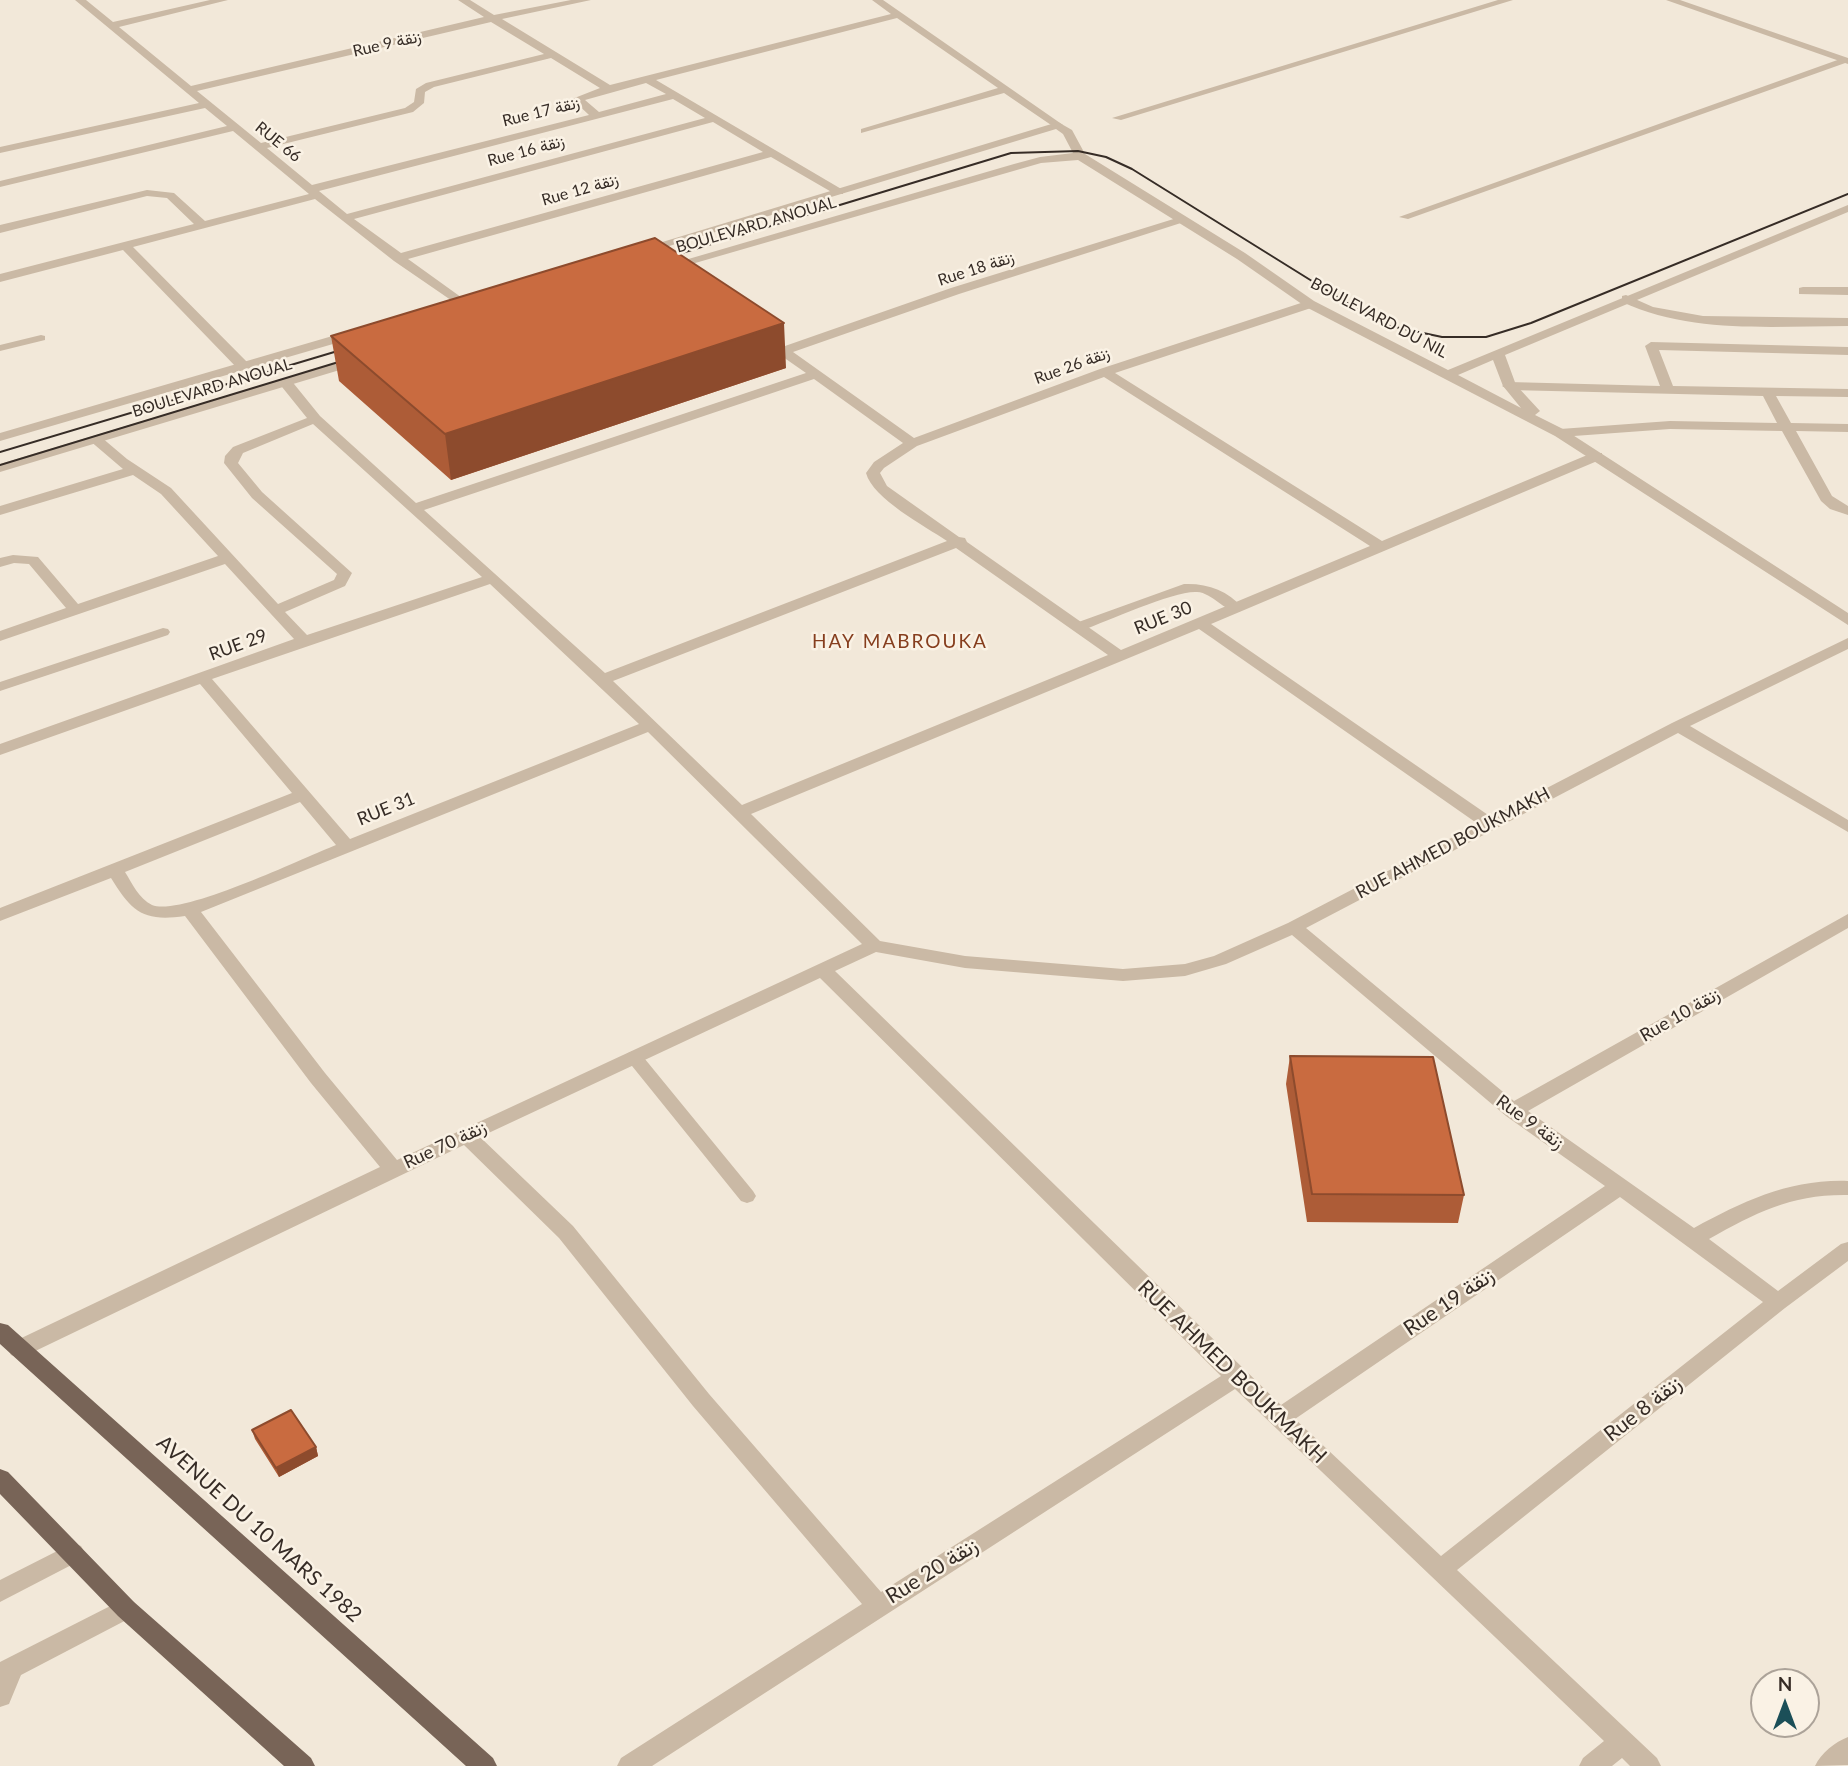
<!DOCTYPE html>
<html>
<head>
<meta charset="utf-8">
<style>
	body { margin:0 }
	#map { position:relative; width:1848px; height:1766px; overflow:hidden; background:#f2e8d9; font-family:Lato,sans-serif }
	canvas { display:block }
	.north { position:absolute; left:1750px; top:1668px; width:70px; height:70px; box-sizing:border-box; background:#faf2e5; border:2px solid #aca399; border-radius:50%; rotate:0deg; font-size:19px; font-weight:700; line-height:28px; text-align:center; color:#362c26 }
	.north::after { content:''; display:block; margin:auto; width:24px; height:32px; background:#1b4f58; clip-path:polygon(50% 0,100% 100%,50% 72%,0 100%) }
</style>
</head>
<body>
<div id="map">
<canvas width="1848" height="1766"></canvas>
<div class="north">N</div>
</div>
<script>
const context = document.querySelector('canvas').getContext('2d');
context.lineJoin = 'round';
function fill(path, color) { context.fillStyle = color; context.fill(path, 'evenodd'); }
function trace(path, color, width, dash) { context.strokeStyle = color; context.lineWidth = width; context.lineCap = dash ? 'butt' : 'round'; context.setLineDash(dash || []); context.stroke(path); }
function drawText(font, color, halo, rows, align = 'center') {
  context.font = font + ' Lato,Vazirmatn,sans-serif'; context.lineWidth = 5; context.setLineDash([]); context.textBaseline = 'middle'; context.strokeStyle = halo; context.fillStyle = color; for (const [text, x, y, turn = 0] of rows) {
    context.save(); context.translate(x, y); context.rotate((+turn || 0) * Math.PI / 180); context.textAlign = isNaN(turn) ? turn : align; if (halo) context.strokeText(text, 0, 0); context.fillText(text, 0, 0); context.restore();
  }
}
fill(new Path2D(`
	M1843,58h5v4l-440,157 -9,-2z
	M41,335l4,1v4l-45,11v-6z
	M1184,584c23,-1 43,6 59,24l-2,3c-16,3 -27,-18 -44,-19 -21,-2 -90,29 -114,38l-5,1 -7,-4 2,-3z
	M163,628l5,1 2,3 -2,3 -168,56v-9z
	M634,1051l6,2 113,138 3,5 -3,5 -6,2 -6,-2 -113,-140 -3,-4 3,-4z`), '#cab9a5');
fill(new Path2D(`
	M75,0h11l27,22 97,-22h18l-109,27 72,59 293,-69 -26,-17h12l24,15 77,-15h20l-89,19 108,66 281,-71 -19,-14h11l180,125 -9,2 -50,-34 -143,40v-4l137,-41 -101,-70 -241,62 187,110v4h-8l-64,-37 -363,102 57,41 2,3 -6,4 -67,-46 -79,-62 -182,48 115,116 1,3 -6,4 -5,-1 -115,-119 -123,32v-8l194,-50 -27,-26 -20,-2 -147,37v-8l147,-35 27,3 31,28 104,-27 -76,-63 -233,56v-6l227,-55 -22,-18 -205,45v-6l199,-44zM491,22l53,32 -118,29 -10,6 -2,13 -9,6 -144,35 -64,-52zM551,58l49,30 -28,11 17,16 -277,70 -45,-37 146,-36 11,-9 1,-11 9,-5zM646,83l20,11 -67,18 -14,-12zM673,99l32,19 -358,96 -28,-23zM713,122l50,30 -362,101 -47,-34z
	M1498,0h15l-392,120 -9,-2z
	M1666,0h14l168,58v6z
	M1180,217l4,1v4l-225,72 -166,58 121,86 186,-69 210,-69 6,4 -2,3 -199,66 267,168 210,-88h10v6l-391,165 280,193 181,-94 176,-85v11l-158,77 158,94v12l-170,-99 -372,195 208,173 334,-187v14l-320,183 166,117c50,-27 96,-49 154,-47v14c-56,-1 -91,17 -139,44l69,52 63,-47 7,-2v19l-63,47 -328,262 200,188 4,8h-31l-8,-8 -10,8h-33l4,-8 21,-17 -369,-352 -583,377h-35l4,-8 241,-154 -169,-198 -134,-168 -95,-93 -437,210 -8,3 -8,-3 -3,-6 3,-6 369,-176 -69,-84 -126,-167c-42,6 -53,-4 -74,-38l-111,43v-13l292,-115 -92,-109 -200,71v-11l294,-105 -69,-75 -225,77v-10l66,-23 -37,-44 -15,-1 -14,4v-9l13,-3 25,2 40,47 140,-48 -57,-62 -28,-19 -133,40v-9l123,-37 -34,-29 7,-4 5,1 26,22 44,29 107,116 56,-24 3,-6 -85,-76 -28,-35 1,-7 8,-9 74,-29 -29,-36 2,-3h10l30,37 96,87 390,-130 -33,-23v-6l12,2 166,-58zM1104,377l266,169 -249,104 -154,-108 -2,-4 -6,-1 -72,-51 -7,-13 4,-5 33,-22zM814,379l89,64 -29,19 -8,11c7,26 59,53 81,68l-342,132 -181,-163zM313,424l169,153 -175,58 -22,-23 60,-26 7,-13 -90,-81 -24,-29 5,-10zM956,548l152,107 -366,150 -129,-124zM490,584l149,140 -289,115 -138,-160zM1199,629l279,195 -190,99 -74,33 -29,8 -62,5 -158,-13 -85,-15 -129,-127zM648,732l214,212 -465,216 -72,-87 -124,-161zM300,802l36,43c-33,13 -155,72 -184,60 -13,-6 -20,-22 -27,-33zM1292,935l214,181 99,70 -324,219 -446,-434 41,-19 89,16 158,13 62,-5 41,-12zM820,978l401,398 -340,216 -172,-198 -136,-168 -93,-89zM1620,1197l143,105 -322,254 -146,-137z
	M1803,287h45v8l-49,-1v-6z
	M1626,295l27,12 50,9 145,2v8c-76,0 -156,8 -226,-24v-6z
	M1651,342l197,5v8l-189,-5 14,36 175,3v8l-72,-1 15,27 57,1v8l-52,-1 36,65 16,10v9l-18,-6 -9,-8 -39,-70 -112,-2 -110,8 -7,-4 7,-4 110,-8 107,2 -14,-27 -254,-6 -7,-4 7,-4 151,4 -15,-40z
	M73,1543l8,3 4,7 -4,7 -81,42v-22z
	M126,1598l8,4 4,7 -4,7 -113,59 -12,29 -9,3v-45z
	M1848,1737v28l-33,1c6,-13 20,-24 33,-29z`), '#cab9a5');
fill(new Path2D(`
	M1058,122l14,8 13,24 160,99 69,48 134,69 400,-165v7l-343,143 11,30 24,26 -5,4 30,15 283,183v12l-293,-189 -249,-129 -69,-48 -159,-99 -37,3 -370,107 -10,-3 353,-103 26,-7 33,-4 -10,-19 -7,-5 -410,124 -10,-3zM1493,360l10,26 18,22 -63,-33z
	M353,330l4,1v6l-357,104v-8z
	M358,356l6,4 -1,3 -363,109v-8z`), '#cab9a5');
fill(new Path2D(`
	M0,1323l8,2 485,433 4,8h-31l-466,-422z
	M0,1469l8,3 126,130 177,156 4,8h-31l-166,-150 -118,-122z`), '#786457');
trace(new Path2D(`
	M662,259l349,-106 67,-2 28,6 26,12 249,155 61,13h44l45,-14 317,-129
	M0,452l351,-105
	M0,465l355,-108`), '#362c26', 2);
fill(new Path2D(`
	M331,336l455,32 -335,112 -112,-99z
	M1290,1056l174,139 -6,28 -151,-1 -21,-138z
	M252,1430l64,17 2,9 -39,21 -24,-38z`), '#ad5c37');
fill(new Path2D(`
	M784,323l2,45 -335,112 -6,-46z
	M316,1447l2,9 -39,21 -3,-9z`), '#8d4b2d');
const building = new Path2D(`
	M655,238l129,85 -339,111 -114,-98z
	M1290,1056l143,1 31,138 -152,-1z
	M291,1410l25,37 -40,21 -24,-38z`);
fill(building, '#c96b40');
trace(building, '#8d4b2d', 2);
drawText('16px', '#362c26', '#faf2e5', [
	["Rue 9 زنقة",387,44,-13],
	["Rue 17 زنقة",541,112,-14],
	["RUE 66",278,142,39],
	["Rue 16 زنقة",526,151,-15],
	["Rue 12 زنقة",580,190,-16],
	["BOULEVARD ANOUAL",756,225,-16],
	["Rue 18 زنقة",976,269,-18],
	["BOULEVARD DU NIL",1379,318,28],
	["Rue 26 زنقة",1072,366,-20],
	["BOULEVARD ANOUAL",212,388,-17]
]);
drawText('18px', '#362c26', '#faf2e5', [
	["RUE 30",1163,618,-22],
	["RUE 29",238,645,-20],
	["RUE 31",386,809,-22],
	["RUE AHMED BOUKMAKH",1453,843,-28],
	["Rue 10 زنقة",1680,1015,-30],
	["Rue 9 زنقة",1530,1122,36],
	["Rue 70 زنقة",445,1145,-25]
]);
context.letterSpacing = '2px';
drawText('19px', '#863e1e', '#faf2e5', [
	["HAY MABROUKA",900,642]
]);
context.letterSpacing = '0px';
drawText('21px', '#362c26', '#faf2e5', [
	["Rue 19 زنقة",1449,1302,-34],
	["RUE AHMED BOUKMAKH",1232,1372,44],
	["Rue 8 زنقة",1643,1409,-38],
	["AVENUE DU 10 MARS 1982",259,1529,42],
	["Rue 20 زنقة",932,1571,-32]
]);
</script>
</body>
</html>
